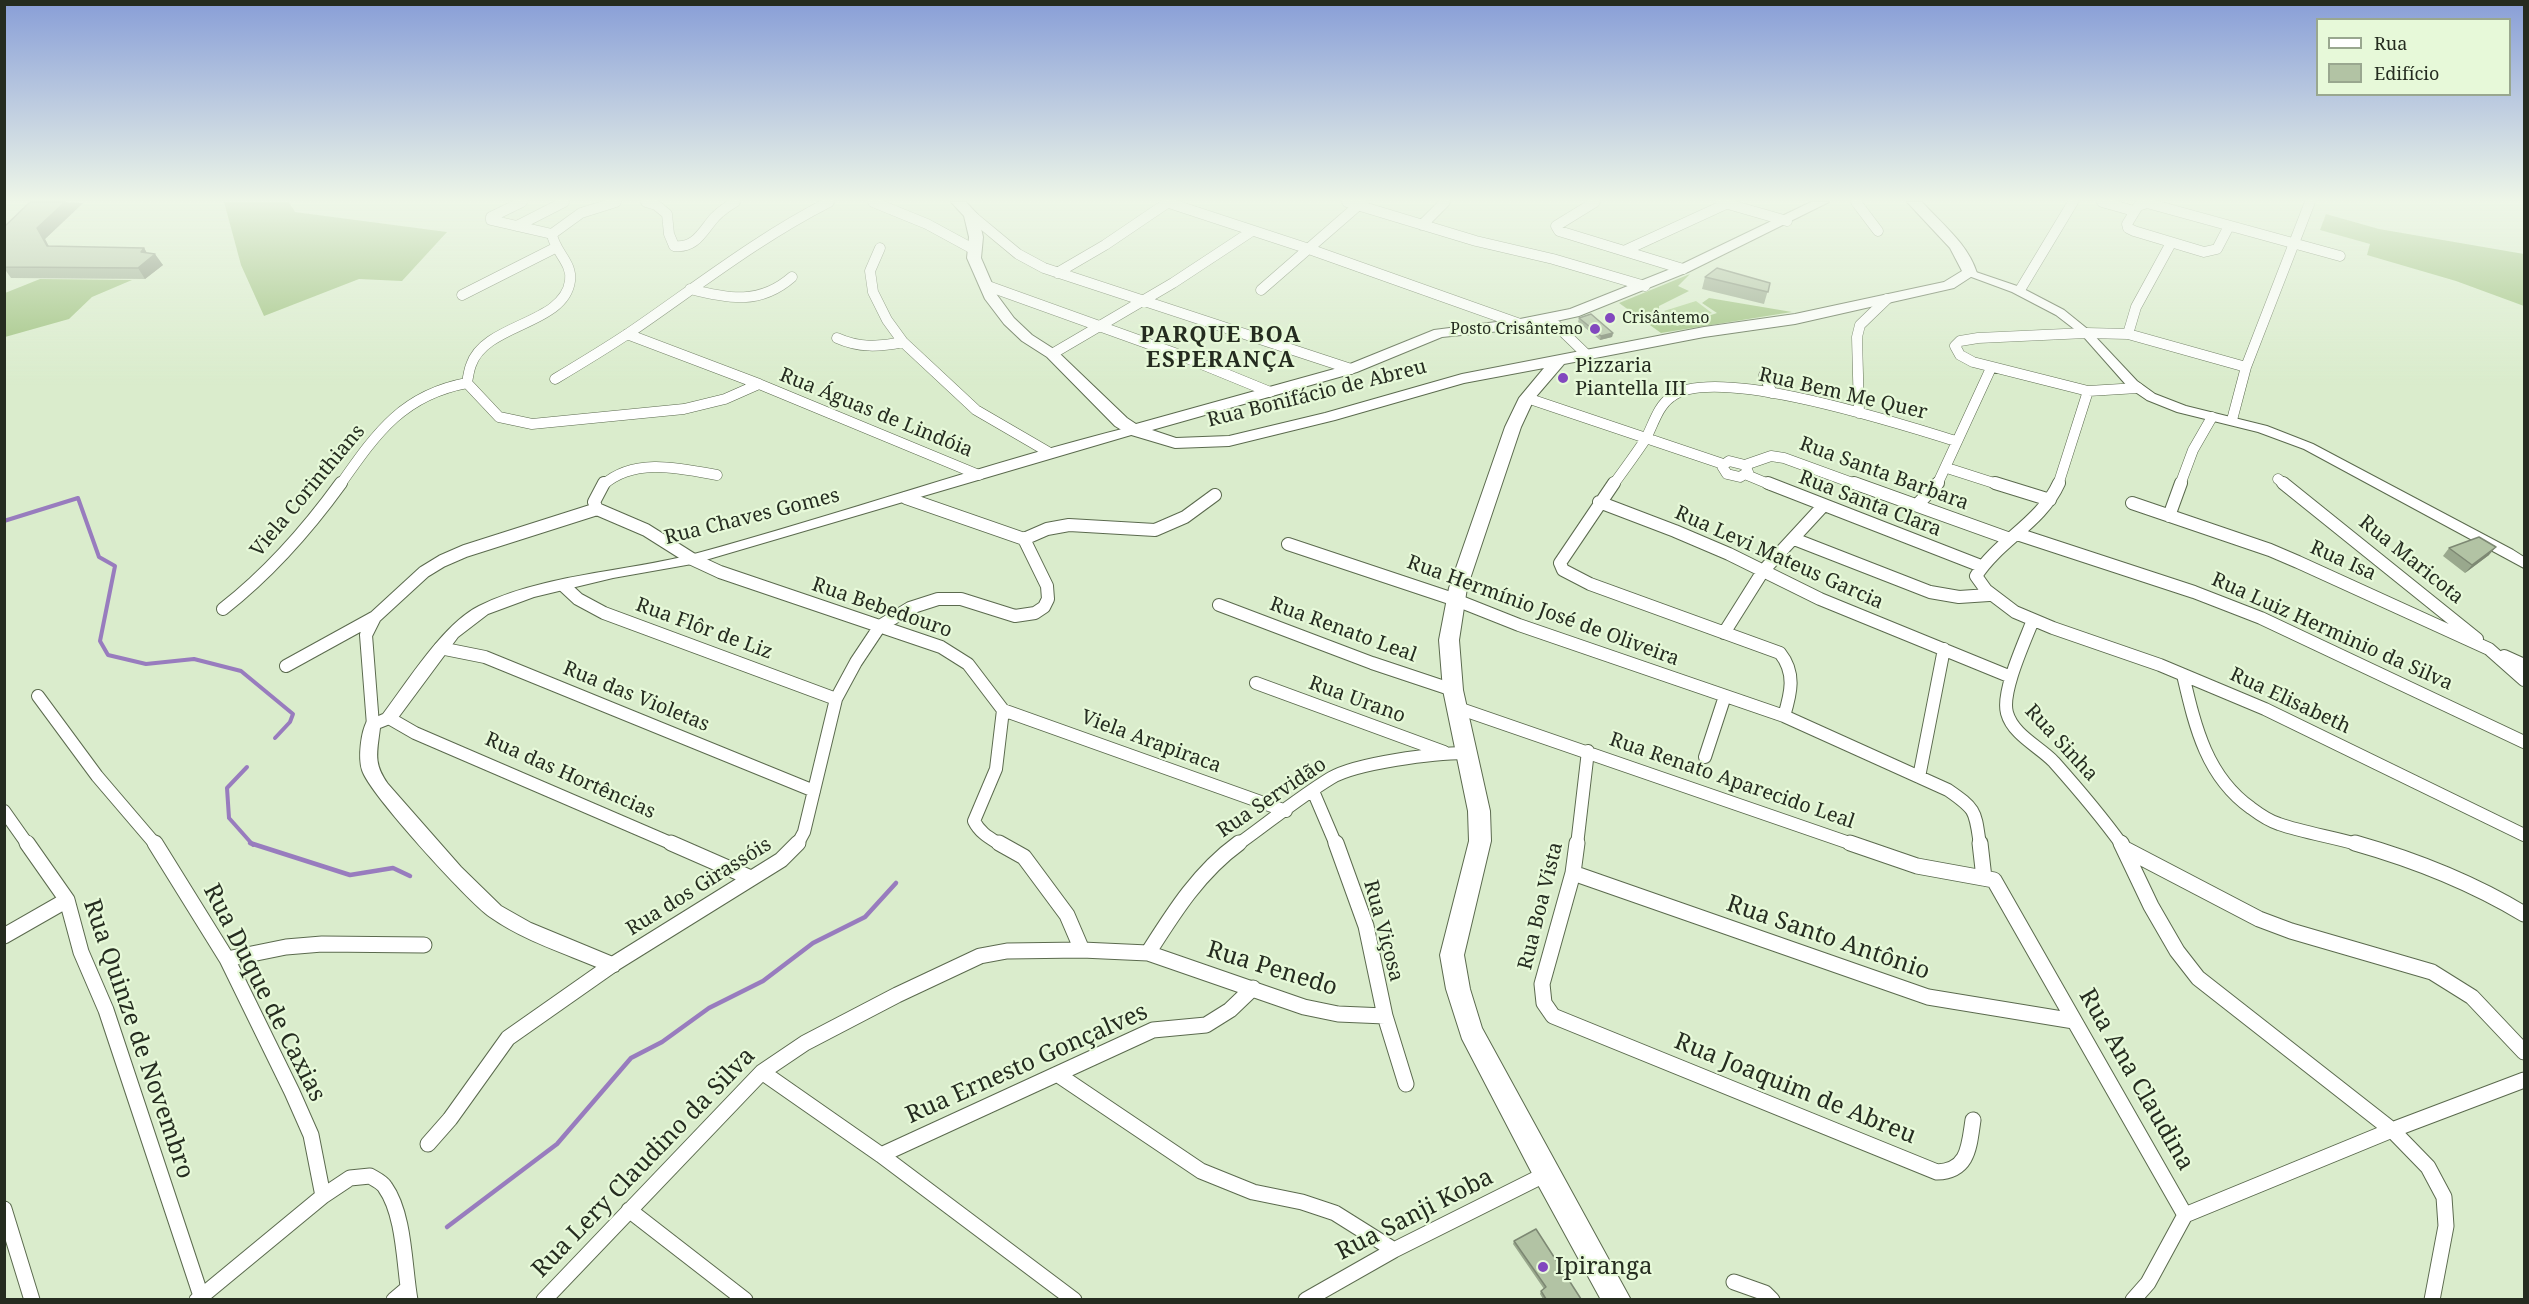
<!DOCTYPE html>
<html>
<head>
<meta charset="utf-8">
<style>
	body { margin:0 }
	#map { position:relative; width:2529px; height:1304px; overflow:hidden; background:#daeccc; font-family:"Noto Serif",serif }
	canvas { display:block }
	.frame { position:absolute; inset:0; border:6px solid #252c20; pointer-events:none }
	.legend { position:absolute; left:2316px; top:18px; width:195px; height:78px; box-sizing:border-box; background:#e7f9d9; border:2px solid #99a78f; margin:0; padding:8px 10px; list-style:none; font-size:18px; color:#252c20 }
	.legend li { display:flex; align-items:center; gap:12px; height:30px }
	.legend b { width:30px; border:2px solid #99a78f }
</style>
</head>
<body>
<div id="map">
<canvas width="2529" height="1304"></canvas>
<div class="frame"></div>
<ul class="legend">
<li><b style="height:8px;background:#fff"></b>Rua</li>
<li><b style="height:16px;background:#b2c3a4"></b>Edifício</li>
</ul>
</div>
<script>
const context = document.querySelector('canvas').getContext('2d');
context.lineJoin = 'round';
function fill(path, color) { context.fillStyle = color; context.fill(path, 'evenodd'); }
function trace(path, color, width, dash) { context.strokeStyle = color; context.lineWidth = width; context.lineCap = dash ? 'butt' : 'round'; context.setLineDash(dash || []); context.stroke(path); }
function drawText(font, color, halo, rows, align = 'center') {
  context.font = font + ' "Noto Serif",serif'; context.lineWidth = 4.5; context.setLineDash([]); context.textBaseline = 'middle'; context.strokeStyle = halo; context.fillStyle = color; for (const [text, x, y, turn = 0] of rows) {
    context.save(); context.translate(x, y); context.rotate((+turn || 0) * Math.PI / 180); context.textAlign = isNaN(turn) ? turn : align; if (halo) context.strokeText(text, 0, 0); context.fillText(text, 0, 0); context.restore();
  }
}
fill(new Path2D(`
	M1696,301l16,12 -32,11 -16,-13z`), '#adcf90');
fill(new Path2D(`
	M224,202h65l6,10 152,20 -45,49 -43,-2 -95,37 -23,-51z
	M2326,214l53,15 145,25v52l-68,-25 -89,-26 3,-11 -50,-14z
	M1690,274l-12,12 11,5 -30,15v5l18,15 40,-13 -15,-10 7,-5 83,14 -131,21 -42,-30z
	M40,279l92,1 -40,17 -23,22 -64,18v-44z`), '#9cc07c');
trace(new Path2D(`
	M4,521l74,-23 21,59 16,9 -15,75 8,14 38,9 48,-5 47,12 52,43 -3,8 -15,16
	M247,767l-20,21 2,30 24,27`), '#987cbe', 4);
trace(new Path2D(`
	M250,843l100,32 43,-7 17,8
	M447,1227l110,-83 74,-86 31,-16 47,-34 54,-27 50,-38 52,-26 31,-34`), '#987cbe', 4.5);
const minorFar2 = new Path2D(`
	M522,202l-31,15v3l61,14
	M646,202l10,3 11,9 2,20 5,12c22,3 29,-16 41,-29 6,-6 13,-11 20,-15
	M873,202l54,22 46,25
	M1166,202l143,47 211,75
	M1347,202l129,39 77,18 92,27
	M1595,202l-39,24 3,5 124,38
	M1721,202l66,19
	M1856,202l22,29
	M2102,202l32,9
	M971,215l47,39 26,14 307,101
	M1422,225l23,-23
	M517,226l47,-24
	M2229,226l-12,23 -13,3 -70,-21 -6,-3 -1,-4 11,-18 9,-3 193,53
	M880,248l-10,23 3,21 14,28 16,22 73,68 74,43
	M1626,250l100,-46
	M1057,273l48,-28 62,-42
	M985,285l192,69 93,38
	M690,289c39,10 70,16 102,-12
	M1261,290l100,-87
	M2020,290l53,-88
	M462,295l93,-47
	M1532,322l24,3 31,30
	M627,334l132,50 220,91
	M2128,334l8,-27 35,-64
	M837,338c22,10 42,9 66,4
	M1052,354l121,-71 79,-52
	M1764,375l8,18
	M555,379c25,-15 50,-30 74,-46 66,-45 129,-95 200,-131
	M467,383l32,34 33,7 152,-15 41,-10 34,-15
	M467,383c1,-6 2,-13 4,-18 14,-42 93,-40 99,-84 3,-18 -16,-30 -18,-47l29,-21 35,-11
	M2138,388l-50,3 -115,-29 -13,-7 -5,-9 5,-5 18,-3 108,-5 42,1 118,33
	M1527,398l196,66
	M1859,413l-2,-76 3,-12 27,-26
	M2232,420l14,-53 64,-165
	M1729,461l16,4 3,7 -8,5 -13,-3 -5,-8z
	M1745,465l26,-9 13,2 74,27
	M1947,468l53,17
	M1747,475l24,10
	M2278,479l7,6
	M340,485c36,-51 62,-90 127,-102
	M603,485c31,-28 77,-17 114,-10
	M1613,485c11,-15 22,-30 32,-45 8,-14 12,-33 26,-43 43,-34 232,28 285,44
	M1937,485l54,-117
	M2058,485l30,-94
	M2180,485l13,-35 19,-33`);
const minorFar1 = new Path2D(`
	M1614,483l-54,80 3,7 27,14 190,69c16,20 11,40 4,63
	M1768,483l213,83
	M1854,483l156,56
	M1995,483l55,17
	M2059,483c-18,40 -60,57 -83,93l10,14 29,22 38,16 107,37 105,44 259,126
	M2283,483l194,156
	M1599,502l76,29 54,23 91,45 191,78
	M2132,503l138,47 28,12 191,87 35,31
	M1917,505l21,-22
	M597,509l-3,-7 10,-19
	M2169,516l12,-33
	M2017,534l177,58 67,26 263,124
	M1024,539l23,-10 22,-4 86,5 30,-13 30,-22
	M1794,539l136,53 29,5 30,-2
	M1288,544l168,56 63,25 265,91 164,74c29,20 27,21 32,55
	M564,586l14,13 26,14 232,86
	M1219,605l153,58 81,27
	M223,609c46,-36 84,-79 118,-126
	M2033,620c-8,21 -32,72 -26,93 6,22 33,34 47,49 24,27 47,54 68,83
	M1724,633l39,-62 60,-65
	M440,648l45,9 329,134
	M2504,656l20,9
	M286,666l89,-49
	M2183,675c12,51 23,101 68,133 8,6 18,13 28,16 26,9 55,13 81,21
	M1256,683l188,69
	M38,696l59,80 59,69
	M1458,708l397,137
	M1003,710l283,101
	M389,718l26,15 260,112
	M373,725l-7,-90 9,-18 49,-45 18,-11 23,-10 132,-42 49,21 46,29 28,13 221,75 27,17 35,46 -7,59 -22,52c6,12 16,17 27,24
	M1705,757l20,-61
	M1919,777l25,-128
	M1313,791l23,54
	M4,811l24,34
	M797,845l7,-13 32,-133 20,-37 24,-36 30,-18 28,-9h23l54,17 20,-3 9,-6 4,-8 -1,-13 -23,-47 -118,-41
	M1237,845c31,-22 61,-47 94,-67 25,-15 104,-25 134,-25
	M1577,845l11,-94`);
const minor = new Path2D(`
	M27,843l40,57 14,52 25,58 95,286
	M155,843l72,116 65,133 19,43 12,61 -126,104
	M671,843l80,35
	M999,843l25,14 43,58 15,35
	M1336,843l30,83 19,90 21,68
	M1577,843l-4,30 -31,111 2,19 9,13 384,156c32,-1 32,-26 36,-52
	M1850,843l67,23 77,14 191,335
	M1980,843l4,35
	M2121,843l30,63 26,45 21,27 194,152 36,37 16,30 2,29 -14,74
	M2355,843c60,17 116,39 169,71
	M2125,849l134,70 32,12 141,41 40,25 52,55
	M1573,873l355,124 146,24
	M4,936l63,-36
	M1148,953c26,-41 51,-81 91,-110
	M227,959l59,-12 36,-3 102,1
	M762,1072l119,83 193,145
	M1057,1074l144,97 52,21 49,10 33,11 59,37
	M428,1144l22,-25 58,-81 104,-73 169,-105 17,-17
	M881,1155l272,-125 53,-5 24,-15 23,-22
	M323,1196l27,-18 20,-2c5,3 12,6 15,11 20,28 19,80 25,113
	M4,1209l28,91
	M629,1210l116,90
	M2185,1215l207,-85 132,-50
	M1734,1282l31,11 7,7
	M394,1300l13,-11
	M544,1300l218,-228 43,-29 92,-48 83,-39 27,-5 75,-1 66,3 156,54 34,7 47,2
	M1306,1300l88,-50 152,-76
	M2133,1300l15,-17 37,-68`);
const tertiary = new Path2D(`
	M1970,270l50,17 44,23 26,21 47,50 18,13 31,12 81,20 46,18 200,106 11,7v11l-220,-119 -46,-17 -81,-20 -30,-12 -19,-13 -46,-52 -26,-20 -44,-23 -46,-17 -2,-2z
	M1134,426l4,1 2,3 -2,3 -446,131 -79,14 -79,19 -46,17 -30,23 -63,85 -15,6c-3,25 -7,35 8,56l73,83 40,39 30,17 87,36 3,6 -3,6 -6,2 -6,-2c-39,-17 -82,-30 -116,-54 -22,-15 -122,-125 -128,-147 -4,-13 -1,-38 5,-49l16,-7c25,-33 60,-90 96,-108 64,-32 147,-34 215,-52 148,-40 292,-91 440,-128z`);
const primary = new Path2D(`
	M951,202h15l12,13 5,22 -2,21 16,37 17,23 18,17 25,16 70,67 9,6 209,-58 89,-36 86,-11 50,-10 108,-43 133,-64h18l-141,70 -109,44 -59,13 -78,8 -85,35 -205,58 24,8 53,-2 96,-23 137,-39 242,-47 91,-13 149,-32 18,-11 -12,-23 -43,-46h15c20,22 46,42 55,71l-23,15 -159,36 -91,13 -140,27 -30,35 -13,28 -54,161 -8,52 4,50 27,121 1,30 -27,114 6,34 12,39 149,272h-30l-64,-117 -75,-144 -16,-50 -6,-34 29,-114 -1,-30 -25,-121 -4,-50 10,-52 56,-161 14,-29 25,-30 -80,15 -129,37 -106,26 -54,2 -47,-14 -13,-8 -68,-69 -25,-16 -18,-17 -19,-25 -18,-41 2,-21 -5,-21z`);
trace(minorFar2, '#5b6a4e', 11);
trace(minorFar1, '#5b6a4e', 14);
trace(minor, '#5b6a4e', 17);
trace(tertiary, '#5b6a4e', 2);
trace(primary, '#5b6a4e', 2);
trace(minorFar2, '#fff', 10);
trace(minorFar1, '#fff', 12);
trace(minor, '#fff', 15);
fill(tertiary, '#fff');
fill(primary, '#fff');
fill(new Path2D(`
	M83,203l-38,36 4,8 95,1 3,5 16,12 -18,14 -134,-1 -7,-10v-41z
	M1705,277l65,6 -6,21 -62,-15z
	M1579,318l34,15 -1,4 -12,3 -22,-18z
	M2449,548l40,7 -24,18 -22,-17z
	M1514,1241l67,58h-38l-3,-5 1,-3 3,-2 -31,-45z`), '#99a88d');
fill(new Path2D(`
	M65,202l18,1 -38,36 10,19 -8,-12 -10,-18z
	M144,248l6,10 5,-4 8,11 -18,14 -7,-11 3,-16z
	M1613,333l-1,4 -12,3 1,-4z
	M2496,547l-7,8 -24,18 7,-8z`), '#7d8873');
const building = new Path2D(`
	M30,202h35l-28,26 10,18 97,2 -3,4 14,2 -17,14 -134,-1v-40z
	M1717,268l53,15 -2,9 -63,-15z
	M1591,314l22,19 -12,3 -22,-18z
	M2479,537l17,10 -24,18 -23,-17z
	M1536,1229l45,70h-35l-5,-8 5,-4 -32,-46z`);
fill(building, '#b2c3a4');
trace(building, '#7d8873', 1.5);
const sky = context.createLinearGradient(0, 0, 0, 385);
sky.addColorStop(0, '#889ed7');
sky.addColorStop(0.52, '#eef6e8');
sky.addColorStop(1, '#eef6e800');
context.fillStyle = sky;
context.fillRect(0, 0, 2529, 385);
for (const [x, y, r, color] of [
	[1610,318,6,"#8248be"],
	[1595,329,6,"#8248be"],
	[1563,378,6,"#8248be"],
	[1543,1267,6,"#8248be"]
]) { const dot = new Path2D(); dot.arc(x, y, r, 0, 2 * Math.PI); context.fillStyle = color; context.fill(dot); trace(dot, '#e7f9d9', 2); }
drawText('16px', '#252c20', '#e7f9d9', [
	["Crisântemo",1622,318],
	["Posto Crisântemo",1583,329,"right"]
], 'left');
drawText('20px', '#252c20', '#e7f9d9', [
	["Pizzaria",1575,366],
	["Piantella III",1575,389]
], 'left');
drawText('20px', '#252c20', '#e7f9d9', [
	["Rua Bonifácio de Abreu",1317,394,-14],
	["Rua Bem Me Quer",1843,394,13],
	["Rua Águas de Lindóia",876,413,22],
	["Rua Santa Barbara",1884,474,20],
	["Viela Corinthians",308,491,-50],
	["Rua Santa Clara",1870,504,21],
	["Rua Chaves Gomes",752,517,-14],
	["Rua Levi Mateus Garcia",1779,558,24],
	["Rua Maricota",2411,560,39],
	["Rua Isa",2343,561,24],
	["Rua Bebedouro",882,608,19],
	["Rua Hermínio José de Oliveira",1543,611,20],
	["Rua Flôr de Liz",704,629,20],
	["Rua Renato Leal",1343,630,20],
	["Rua Luiz Herminio da Silva",2332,632,24],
	["Rua das Violetas",636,697,22],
	["Rua Urano",1357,700,20],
	["Rua Elisabeth",2290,701,25],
	["Viela Arapiraca",1151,742,20],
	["Rua Sinha",2061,743,47],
	["Rua das Hortências",570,776,24],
	["Rua Renato Aparecido Leal",1732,781,19],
	["Rua Servidão",1272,798,-34],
	["Rua dos Girassóis",699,887,-32],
	["Rua Boa Vista",1541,906,-76],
	["Rua Viçosa",1383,931,75]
]);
context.letterSpacing = '1.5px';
drawText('bold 22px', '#252c20', '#e7f9d9', [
	["PARQUE BOA",1221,336],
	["ESPERANÇA",1221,361]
]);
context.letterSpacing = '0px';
drawText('24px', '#252c20', '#e7f9d9', [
	["Rua Santo Antônio",1828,938,19],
	["Rua Penedo",1272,969,17],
	["Rua Duque de Caxias",264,993,63],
	["Rua Quinze de Novembro",138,1039,71],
	["Rua Ernesto Gonçalves",1027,1064,-24],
	["Rua Ana Claudina",2136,1080,60],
	["Rua Joaquim de Abreu",1795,1089,22],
	["Rua Lery Claudino da Silva",644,1163,-46],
	["Rua Sanji Koba",1415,1215,-27]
]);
drawText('24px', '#252c20', '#e7f9d9', [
	["Ipiranga",1555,1267]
], 'left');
</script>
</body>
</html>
